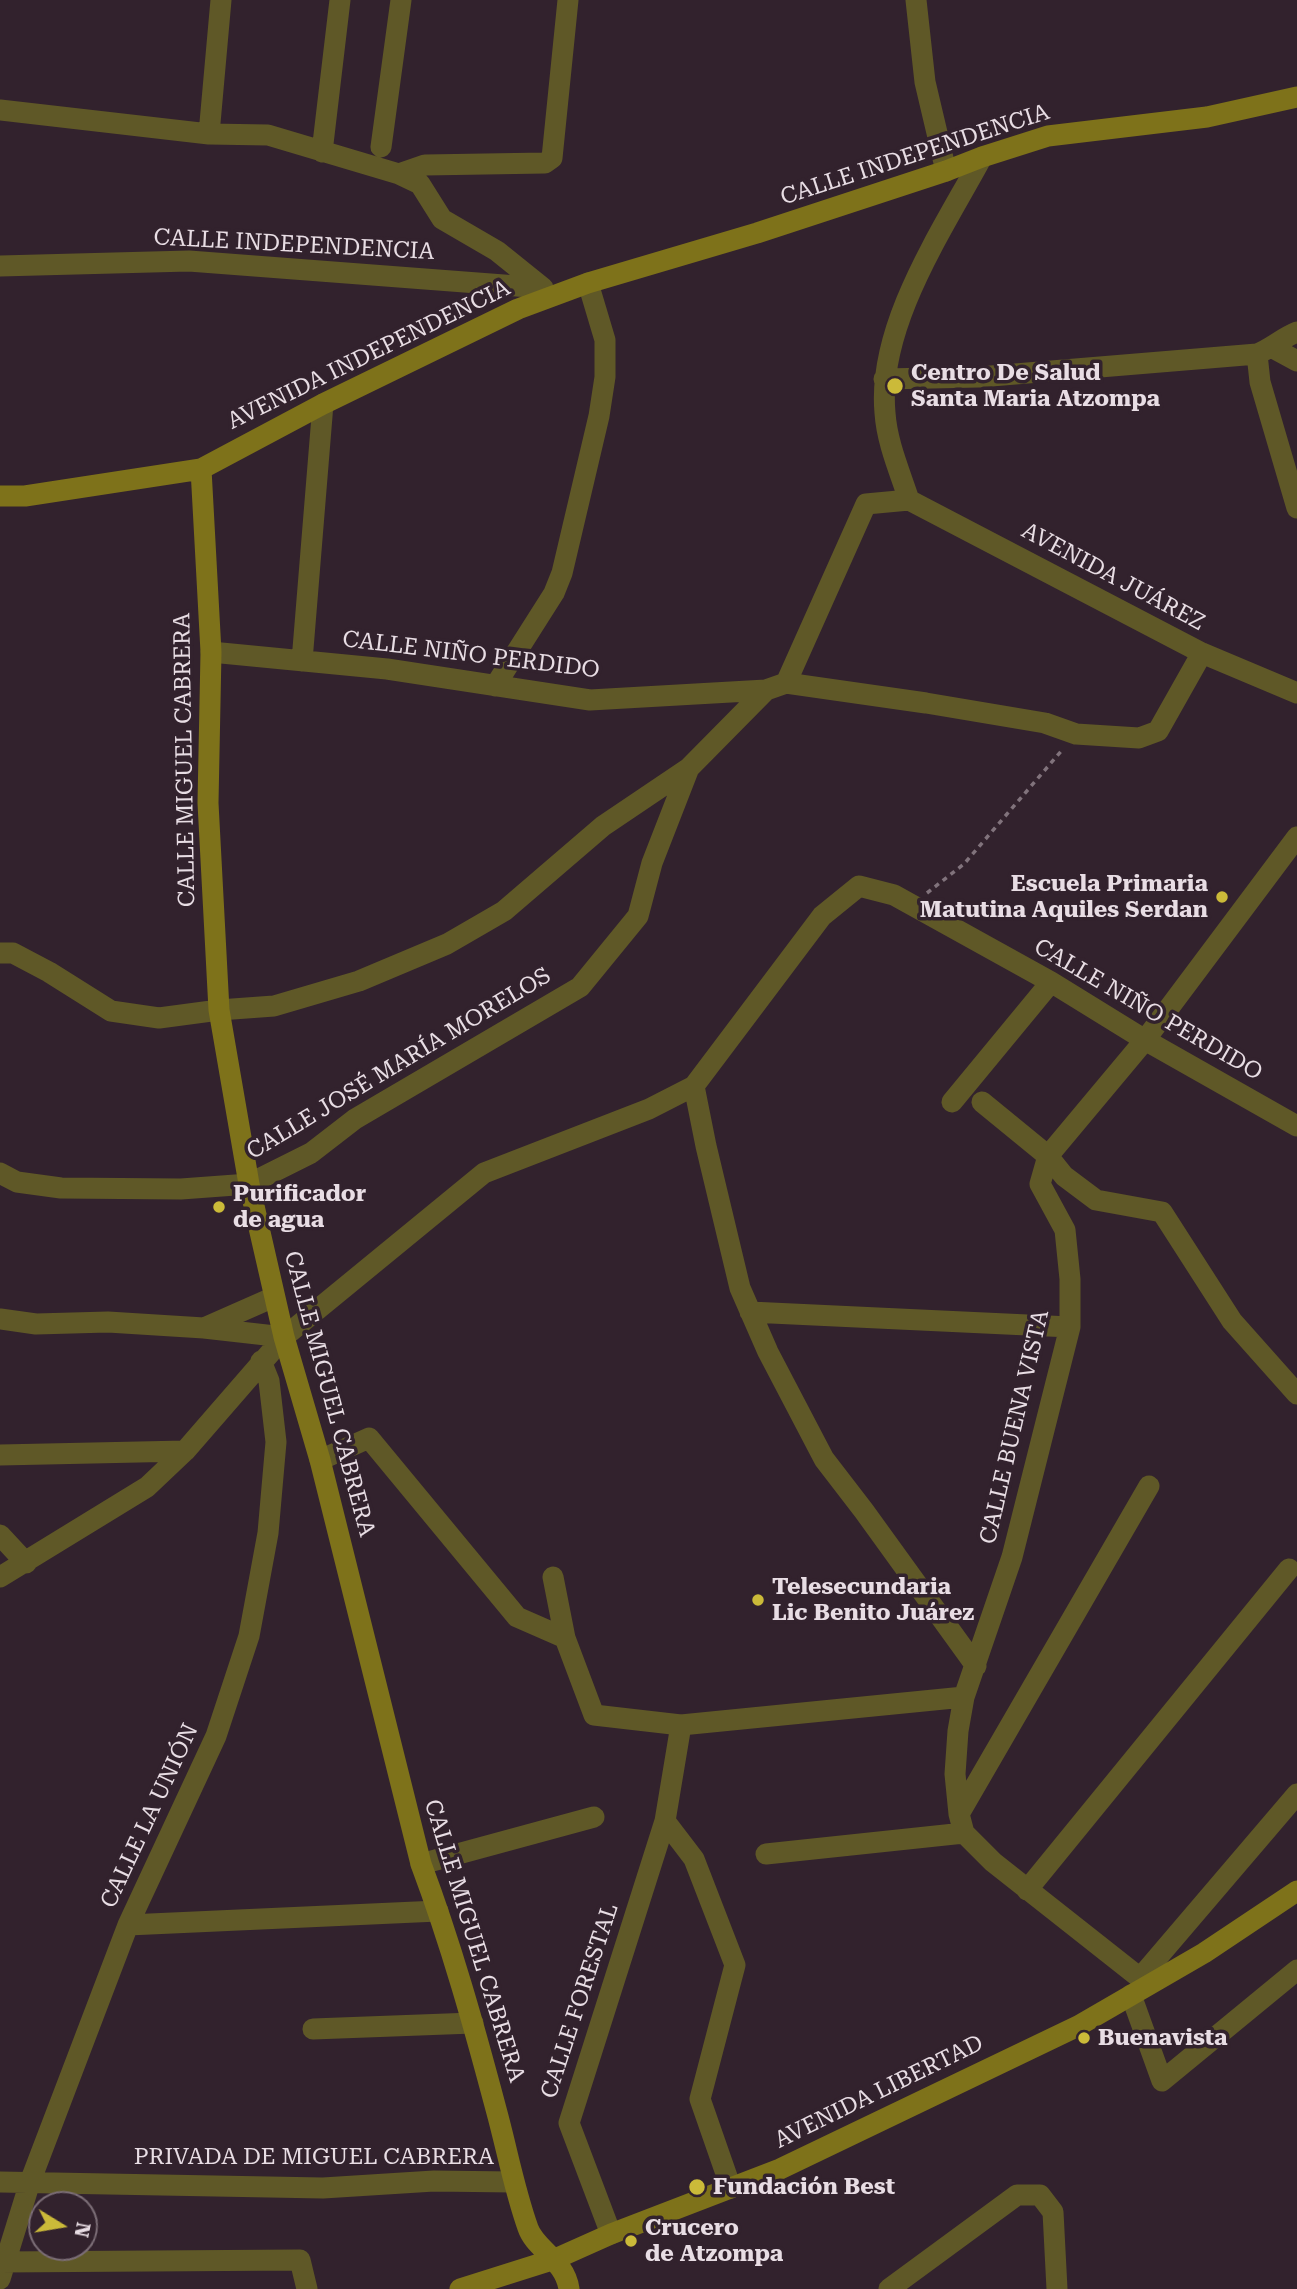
<!DOCTYPE html>
<html>
<head>
<meta charset="utf-8">
<style>
	body { margin:0 }
	#map { position:relative; width:1297px; height:2289px; overflow:hidden; background:#32222d; font-family:"Roboto Serif",serif }
	canvas { display:block }
	.north { position:absolute; left:28px; top:2191px; width:70px; height:70px; box-sizing:border-box; background:#32222d; border:2px solid #7b6d76; border-radius:50%; rotate:101deg; font-size:19px; font-weight:700; line-height:28px; text-align:center; color:#e8dde4 }
	.north::after { content:''; display:block; margin:auto; width:24px; height:32px; background:#cbba39; clip-path:polygon(50% 0,100% 100%,50% 72%,0 100%) }
</style>
</head>
<body>
<div id="map">
<canvas width="1297" height="2289"></canvas>
<div class="north">N</div>
</div>
<script>
const context = document.querySelector('canvas').getContext('2d');
context.lineJoin = 'round';
function trace(path, color, width, dash) { context.strokeStyle = color; context.lineWidth = width; context.lineCap = dash ? 'butt' : 'round'; context.setLineDash(dash || []); context.stroke(path); }
function drawText(font, color, halo, rows, align = 'center') {
  context.font = font + ' "Roboto Serif",serif'; context.lineWidth = 7; context.setLineDash([]); context.textBaseline = 'middle'; context.strokeStyle = halo; context.fillStyle = color; for (const [text, x, y, turn = 0] of rows) {
    context.save(); context.translate(x, y); context.rotate((+turn || 0) * Math.PI / 180); context.textAlign = isNaN(turn) ? turn : align; if (halo) context.strokeText(text, 0, 0); context.fillText(text, 0, 0); context.restore();
  }
}
trace(new Path2D(`
	M927,893l37,-29 99,-115`), '#81737c', 3.5, [5, 5]);
trace(new Path2D(`
	M916,0l9,82 21,89
	M0,110l209,24 59,1 131,39 21,10 22,35 55,32 46,37
	M209,134l12,-134
	M381,147l20,-147
	M322,152l18,-152
	M399,174l26,-9 120,-2 7,-5 16,-158
	M0,266l189,-5 354,27
	M1273,348l24,13
	M1257,354l3,28 37,126
	M884,379l95,-2 278,-23c15,-6 25,-16 40,-22
	M909,500l293,153 95,40
	M211,652l176,17 203,31 176,-10
	M302,661l21,-257
	M786,683l80,-179 43,-4c-9,-28 -22,-57 -24,-87 -8,-87 57,-182 97,-256
	M495,686l59,-93 8,-20 37,-157 6,-39v-37l-17,-57
	M0,953h13l36,19 62,39 48,7 60,-8 55,-4 85,-25 88,-37 57,-33 99,-85 86,-58 77,-78 20,-7 140,20 119,20 31,11 63,4 19,-7 44,-78
	M694,1086l12,60 34,142 28,64 56,107 40,52 112,155
	M952,1102l99,-120
	M982,1102l66,54 16,20 32,24 66,12 70,109 65,73
	M0,1173l17,9 44,6 120,1 68,-5 62,-31 44,-34 225,-132 58,-71 14,-53 37,-95
	M750,1312l320,15
	M0,1319l36,5 72,-2 96,6 80,9
	M206,1327l68,-30
	M0,1455l185,-4
	M320,1460l49,-22 148,179 48,21
	M0,1535l26,28
	M0,1577l147,-90 38,-36 99,-114 200,-164 165,-64 45,-23 128,-170 37,-30 35,9 157,87 94,58 152,86
	M553,1577l12,61 29,77 87,10 283,-28
	M681,1725l-16,96 29,38 41,106 -35,134 31,89
	M959,1814l190,-328
	M766,1854l198,-21
	M421,1864l173,-47
	M1027,1890l262,-321
	M128,1925l310,-14
	M1140,1978l157,-184
	M1146,1986l-6,-8 -147,-116 -29,-29 -5,-19 -4,-40 3,-43 6,-34 48,-140 58,-230v-48l-5,-49 -25,-46 8,-28 97,-116 152,-203
	M1131,1995l31,86 135,-111
	M313,2029l160,-6
	M0,2182l323,6 111,-7 79,1
	M611,2234l-42,-111 96,-302
	M0,2262l300,-2 7,29
	M0,2279l30,-97 98,-257 88,-189 33,-100 19,-103 8,-91 -7,-61 -8,-20
	M889,2289l128,-94h23l13,17 4,77`), '#5f5827', 21);
trace(new Path2D(`
	M201,469l10,183 -3,151 11,207 30,174 35,153 36,123 101,404c30,80 53,162 75,245 11,40 18,80 32,119 7,21 37,32 41,61
	M0,496h25l176,-27 122,-65 195,-95 70,-26 169,-50 189,-62 36,-14 66,-21 159,-19 90,-20
	M460,2289l95,-30 56,-25 169,-65 298,-143 126,-73 93,-62`), '#7e721a', 21);
for (const [x, y, r, color] of [
	[895,386,9,"#cbba39"],
	[1222,897,7,"#cbba39"],
	[219,1207,7,"#cbba39"],
	[758,1600,7,"#cbba39"],
	[1084,2038,7,"#cbba39"],
	[697,2187,9,"#cbba39"],
	[631,2241,7,"#cbba39"]
]) { const dot = new Path2D(); dot.arc(x, y, r, 0, 2 * Math.PI); context.fillStyle = color; context.fill(dot); trace(dot, '#32222d', 2.5); }
drawText('23px', '#e8dde4', '#32222d', [
	["CALLE INDEPENDENCIA",915,155,-18],
	["CALLE INDEPENDENCIA",294,245,3],
	["AVENIDA INDEPENDENCIA",369,355,-26],
	["AVENIDA JUÁREZ",1113,577,28],
	["CALLE NIÑO PERDIDO",471,655,7],
	["CALLE MIGUEL CABRERA",185,760,-91],
	["CALLE NIÑO PERDIDO",1148,1010,30],
	["CALLE JOSÉ MARÍA MORELOS",399,1064,-31],
	["CALLE MIGUEL CABRERA",329,1394,75],
	["CALLE BUENA VISTA",1015,1427,-77],
	["CALLE LA UNIÓN",150,1816,-65],
	["CALLE MIGUEL CABRERA",474,1941,73],
	["CALLE FORESTAL",580,2001,-72],
	["AVENIDA LIBERTAD",879,2092,-26],
	["PRIVADA DE MIGUEL CABRERA",314,2157]
]);
drawText('bold 23px', '#e8dde4', '#32222d', [
	["Centro De Salud",911,373],
	["Santa Maria Atzompa",911,399],
	["Escuela Primaria",1208,884,"right"],
	["Matutina Aquiles Serdan",1208,910,"right"],
	["Purificador",233,1194],
	["de agua",233,1220],
	["Telesecundaria",772,1587],
	["Lic Benito Juárez",772,1613],
	["Buenavista",1098,2038],
	["Fundación Best",713,2187],
	["Crucero",645,2228],
	["de Atzompa",645,2254]
], 'left');
</script>
</body>
</html>
